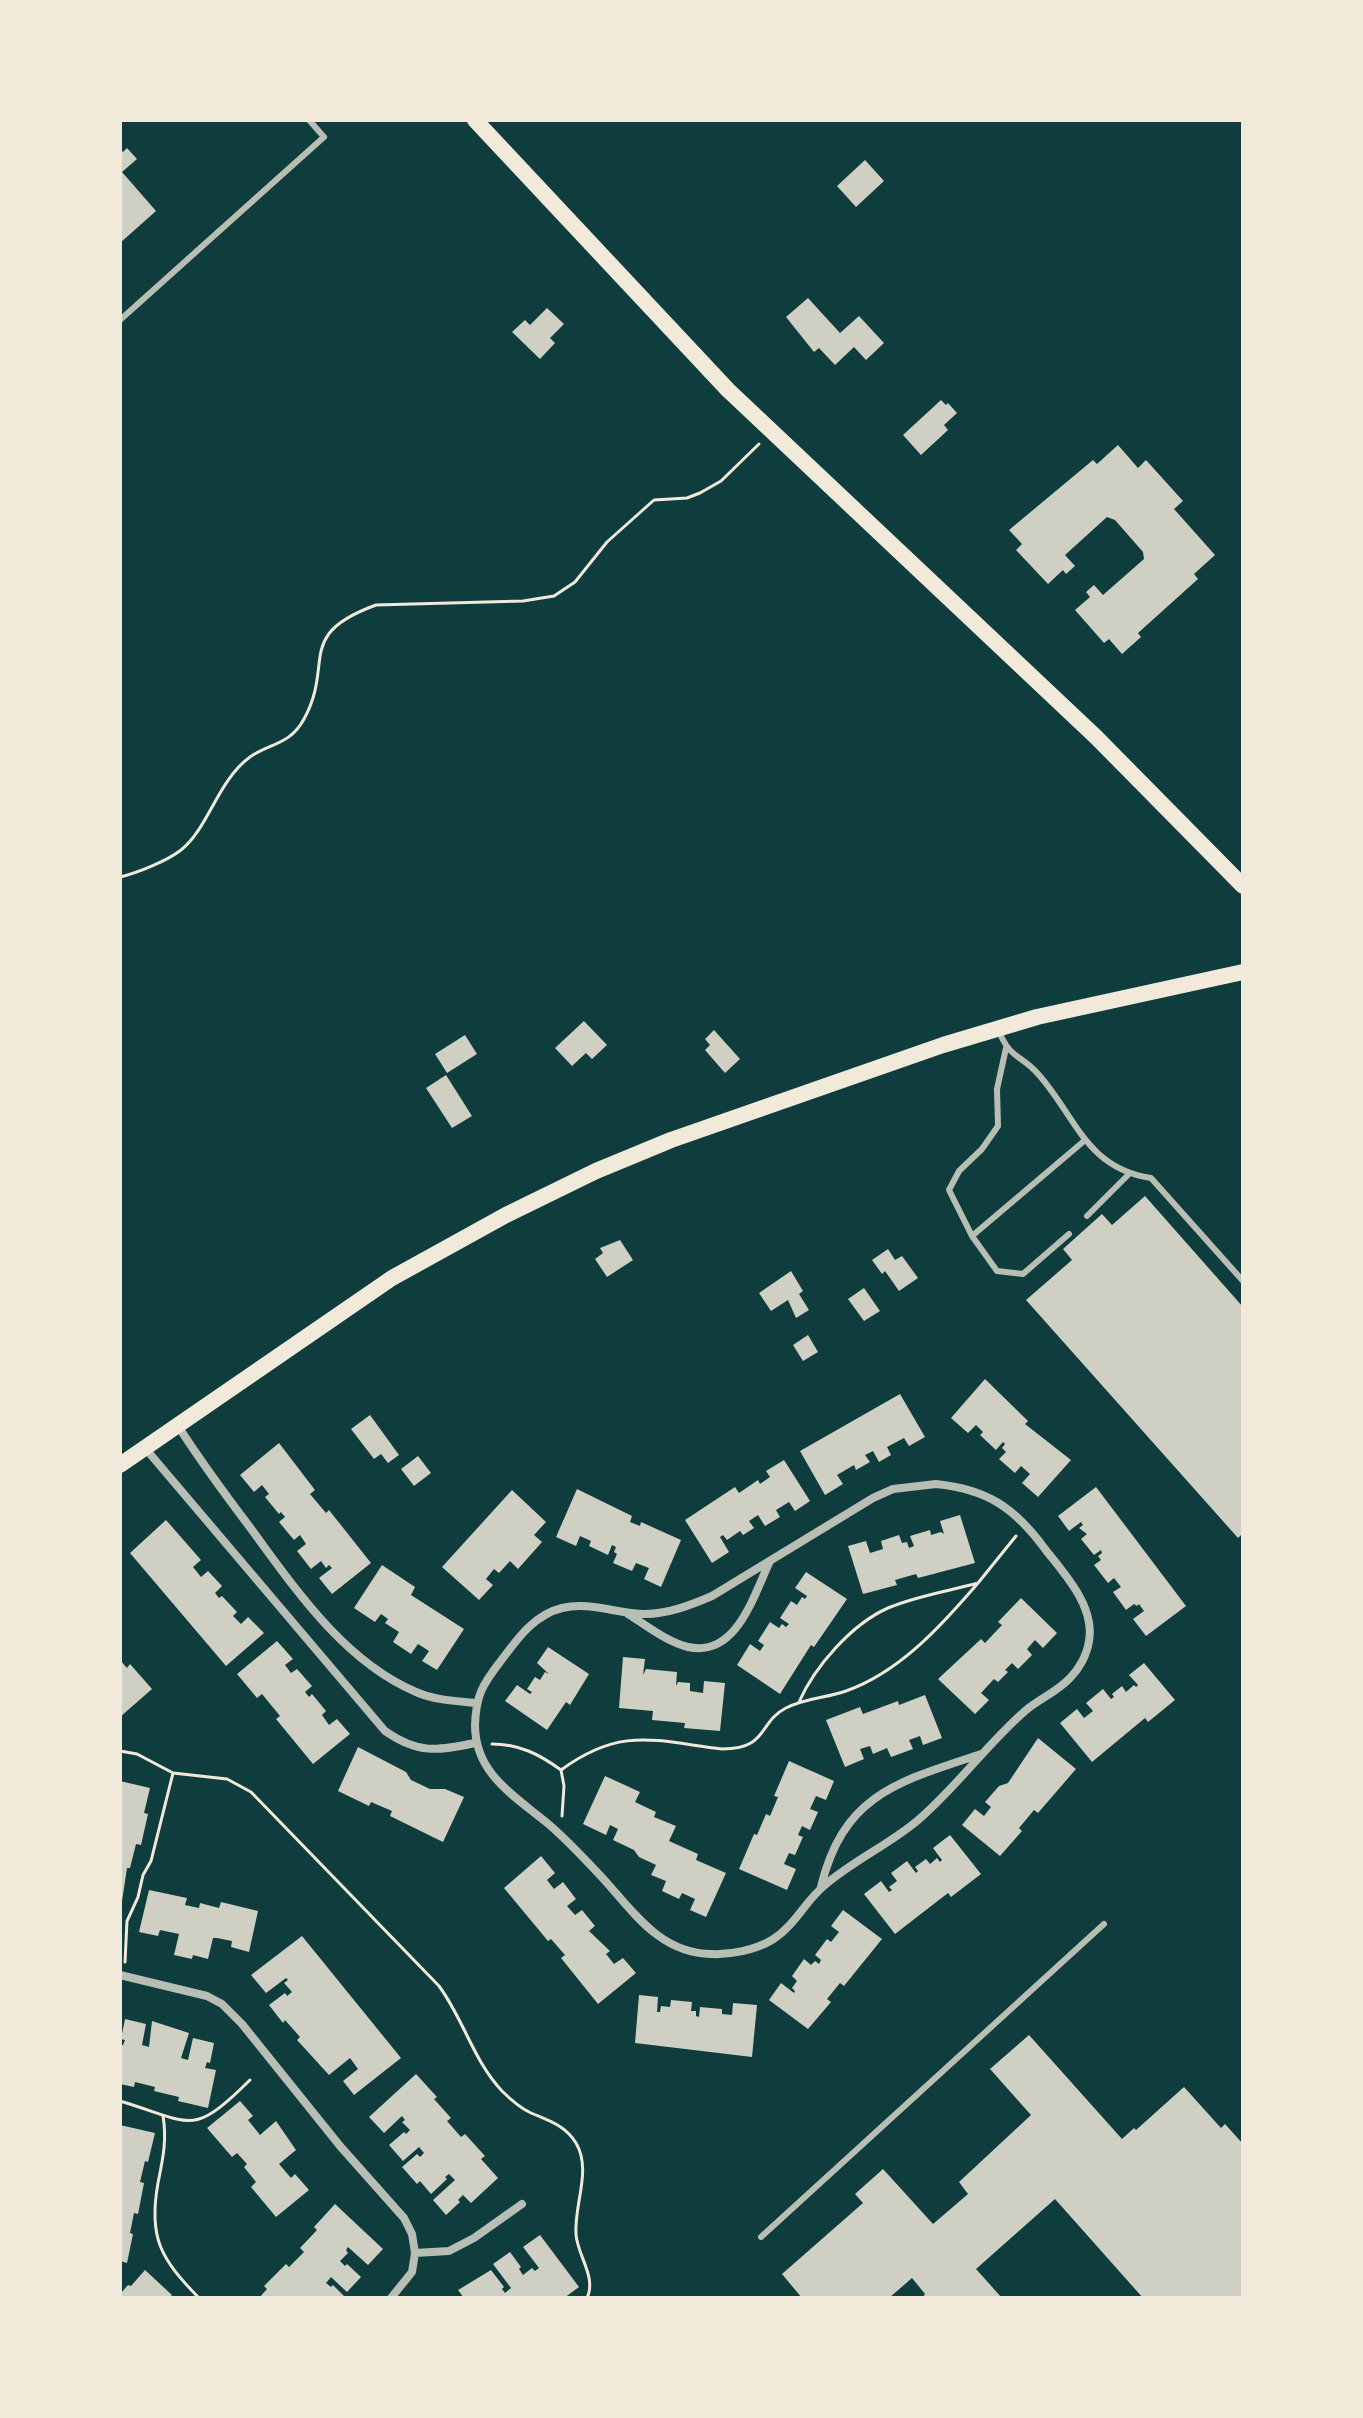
<!DOCTYPE html>
<html>
<head>
<meta charset="utf-8">
<style>
	body { margin:0 }
	#map { position:relative; width:1363px; height:2418px; overflow:hidden; background:#0f3d3e; font-family:"Roboto Serif",serif }
	canvas { display:block }
	.frame { position:absolute; inset:0; border:122px solid #f1e9da; pointer-events:none }
</style>
</head>
<body>
<div id="map">
<canvas width="1363" height="2418"></canvas>
<div class="frame"></div>
</div>
<script>
const context = document.querySelector('canvas').getContext('2d');
context.lineJoin = 'round';
function fill(path, color) { context.fillStyle = color; context.fill(path, 'evenodd'); }
function trace(path, color, width, dash) { context.strokeStyle = color; context.lineWidth = width; context.lineCap = dash ? 'butt' : 'round'; context.setLineDash(dash || []); context.stroke(path); }
fill(new Path2D(`
	M127,148l10,11 -15,13 34,39 -36,32v-94l3,3z
	M865,160l19,21 -28,26 -19,-21z
	M808,298l32,35 19,-17 25,27 -18,17 -12,-13 -19,18 -16,-17 -5,4 -28,-35z
	M547,308l17,16 -14,14 5,5 -15,16 -28,-27 13,-12 5,5z
	M941,400l5,5 2,-2 9,10 -13,12 4,5 -27,25 -18,-20z
	M1118,445l20,23 8,-8 37,41 -9,8 41,46 -21,19 4,5 -60,54 3,4 -19,17 -13,-15 -5,4 -29,-33 15,-13 -4,-5 8,-7 9,10 41,-36 -1,-7 -28,-32 -8,-3 -42,38 10,11 -9,8 -3,-4 -15,14 -32,-34 6,-6 -13,-14 84,-70 4,4z
	M584,1021l23,24 -15,14 -6,-6 -14,13 -17,-18z
	M714,1030l26,29 -15,14 -20,-23 5,-5 -5,-6z
	M465,1035l12,19 -30,19 -12,-19z
	M446,1075l26,41 -20,12 -26,-40z
	M1145,1196l98,111v226l-5,5 -212,-238 46,-40 -9,-11 39,-35 10,11z
	M620,1240l13,20 -26,17 -12,-18 8,-6 -3,-5z
	M888,1249l7,11 7,-4 16,22 -19,13 -14,-20 -3,3 -10,-14z
	M791,1271l12,20 -4,3 10,16 -13,8 -8,-18 -17,11 -12,-18z
	M864,1288l16,23 -16,10 -16,-22z
	M808,1335l10,17 -15,9 -10,-16z
	M985,1379l43,42 -3,3 46,36 -33,37 -16,-14 8,-9 -9,-8 -6,7 -16,-14 7,-7 -4,-4 3,-4 -2,-2 -7,8 -16,-15 3,-3 -7,-7 -8,8 -17,-15z
	M900,1394l25,43 -16,9 -5,-8 -17,9 4,8 -12,7 -6,-11 -8,4 5,7 -14,8 -2,-5 -17,10 6,9 -18,11 -25,-44z
	M370,1415l29,40 -11,8 -7,-9 -7,5 -23,-30z
	M279,1443l36,47 -5,4 16,19 3,-3 42,53 -39,31 -13,-16 13,-10 -3,-3 -3,3 -5,-7 -10,8 -14,-18 9,-7 -6,-9 -6,5 -15,-18 6,-5 -4,-5 -2,2 -14,-17 4,-3 -7,-9 -8,7 -14,-17z
	M418,1456l13,17 -17,13 -13,-17z
	M784,1460l26,41 -15,10 -6,-9 -13,8 4,7 -15,9 -7,-11 -9,6 5,7 -11,7 -3,-4 -13,9 -4,-5 -3,2 9,15 -17,11 -27,-43 50,-33 4,6 19,-13 2,4 10,-7 -4,-6z
	M1096,1487l90,119 -40,30 -13,-17 11,-8 -5,-7 -2,2 -3,-2 -8,6 -13,-18 8,-5 -7,-9 -6,5 -14,-18 7,-5 -3,-4 4,-3 -1,-3 -7,5 -13,-16 6,-5 -8,-6 4,-3 -2,-3 -12,9 -11,-15z
	M577,1489l55,27 -2,6 10,4 1,-4 40,18 -20,47 -17,-8 5,-11 -13,-5 -4,8 -19,-8 4,-9 -3,-2 2,-5 -4,-2 -4,10 -19,-9 2,-5 -11,-5 -4,10 -20,-9z
	M512,1490l34,32 -12,13 8,7 -24,27 -8,-8 -11,12 -5,-4 -8,10 7,6 -14,15 -37,-33z
	M960,1515l15,48 -57,15 -2,-4 -21,6 2,5 -34,9 -15,-48 18,-5 4,12 13,-4 -2,-8 18,-6 3,8 5,-1 2,6 5,-2 -4,-10 20,-6 1,5 10,-3 3,2 -4,-13z
	M166,1520l35,40 -8,7 8,10 7,-6 14,15 -7,7 4,5 3,-2 15,16 -4,4 8,8 7,-7 16,16 -38,33 -96,-113z
	M382,1565l33,22 -4,8 53,34 -27,41 -15,-9 7,-10 -11,-7 -7,10 -18,-12 6,-10 -14,-9 3,-4 -7,-5 -6,8 -21,-14z
	M806,1572l41,27 -33,48 -3,-2 -31,49 -43,-29 13,-21 10,7 4,-6 -6,-4 12,-19 9,6 3,-4 4,3 3,-3 -9,-6 11,-17 6,4 5,-8 3,2 2,-3 -12,-8z
	M1021,1598l36,35 -14,15 -8,-8 -8,9 5,6 -14,14 -6,-6 -7,7 3,2 -10,10 -4,-3 -13,14 8,7 -14,14 -37,-35 43,-40 4,4 17,-18 -4,-3z
	M277,1641l16,18 -8,6 6,8 6,-4 15,17 -7,6 4,5 3,-3 14,17 -4,4 7,10 8,-6 13,15 -37,30 -37,-45 4,-3 -18,-22 -5,4 -20,-24z
	M548,1647l41,27 -19,31 -4,-3 -19,28 -42,-29 12,-16 13,9 2,-2 -5,-3 8,-12 5,3 5,-8 4,2 -12,-11z
	M623,1657l22,2 -2,16 3,-6 31,3 -1,14 2,-4 12,1v8l13,2 1,-12 21,2 -5,48 -36,-3 1,-5 -33,-3 1,-9 -34,-3z
	M120,1660l7,8 3,-4 22,25 -32,28z
	M1144,1663l31,37 -27,22 -3,-4 -53,44 -32,-39 17,-14 7,9 9,-7 -7,-8 17,-14 8,10 3,-2 -2,-3 10,-8 4,6 8,-7 2,2 2,-2 -9,-10z
	M925,1695l17,43 -19,7 -3,-9 -11,4 4,9 -22,8 -4,-9 -14,6 -3,-8 -10,3 4,10 -19,8 -19,-47 34,-13 3,7 35,-13 1,4z
	M1038,1738l38,31 -38,44 -4,-3 -15,18 3,3 -22,25 -38,-31 13,-16 9,7 7,-9 -6,-5 14,-16 9,-3z
	M358,1747l48,25 5,8 19,9h15l19,8 -21,45 -53,-26 2,-5 -21,-9 -2,4 -31,-15z
	M789,1761l45,20 -8,19 -10,-4 -6,13 8,3 -8,18 -8,-4 -4,9 5,2 -8,18 -6,-2 -5,11 12,5 -9,21 -48,-21 15,-35 3,1 9,-21 4,2 8,-19 -4,-1z
	M605,1776l35,16 -5,10 21,10 -2,5 22,9 -7,15 29,13 -2,6 30,13 -20,44 -16,-7 5,-11 -13,-6 -3,6 -17,-8 4,-10 -15,-6 5,-10 -17,-8 -5,-7 -21,-10 5,-11 -8,-4 -4,10 -23,-11z
	M120,1781l30,7 -6,25 4,1 -7,31 -5,-1 -6,24h-3l-6,40z
	M950,1835l31,39 -30,23 -3,-4 -53,41 -31,-40 17,-13 8,11 3,-2 -3,-3 8,-6 -6,-8 16,-12 9,12 2,-2 -3,-4 11,-8 4,5 7,-6 3,4 2,-2 -9,-12z
	M541,1856l14,17 -8,7 7,9 9,-7 13,17 -9,7 8,9 7,-5 13,16 -6,5 21,20 -4,3 8,10 9,-6 13,15 -38,31 -37,-46 4,-3 -14,-16 -3,2 -44,-53z
	M149,1890l38,8 -2,7 14,3 1,-5 19,5 2,-6 37,9 -9,41 -18,-5 1,-6 -15,-3h-4l-5,21 -15,-4 -1,4 -18,-4 5,-21 -19,-4 -2,6 -19,-4z
	M843,1910l39,29 -38,47 -4,-3 -13,16 4,3 -23,27 -39,-29 12,-17 13,10 1,-2 -3,-3 5,-7 -5,-5 12,-17 7,6 4,-4 4,3 2,-4 -6,-5 12,-16 4,3 8,-10 -8,-6z
	M302,1936l99,122 -47,37 -11,-14 15,-12 -8,-11 -21,17 -32,-35 3,-3 -15,-17 -2,3 -14,-18 16,-12 2,3 5,-4 -8,-9 4,-3 -2,-2 -20,15 -15,-18z
	M639,1995l19,2 -1,15h3l1,-6 9,1 1,-7 21,2 -1,9h5v5l3,1 1,-10 22,2v5l10,1 1,-12 24,2 -5,52 -117,-14z
	M125,2019l21,5 -4,21 7,2 3,-26 37,12 -8,25 7,2 5,-22 21,5 -4,20 -3,-1 -2,6 11,2 -8,38 -30,-7 1,-4 -25,-6 1,-4 -20,-5 -1,5 -14,-3v-39h3l2,-5 -4,-1z
	M1029,2035l93,104 12,-11 2,2 48,-43 37,41 4,-4 18,20v154h-100l-88,-99 -79,70 26,29h-80l3,-4 -13,-16 -23,20h-87l-20,-24 81,-71 -8,-9 28,-25 50,55 35,-30 -9,-12 72,-67 -41,-46z
	M416,2074l21,23 -3,2 17,19 -4,3 14,16 4,-3 20,22 -4,3 17,19 -27,25 -8,-8 -5,5 2,2 -14,13 -13,-15 22,-20 -6,-6 -4,3 2,2 -16,15 -11,-13 -3,3 -15,-17 15,-13 3,3 4,-4 -5,-6 -16,14 -14,-16 15,-13 2,2 4,-4 -8,-8 3,-2 -3,-4 -18,17 -15,-16z
	M240,2101l13,15 -5,4 12,15 16,-14 20,29 -17,14 12,14 4,-4 14,16 -33,27 -25,-30 5,-5 -12,-15 3,-3 -10,-11 -5,4 -25,-29z
	M120,2125l35,8 -7,29 -3,-1 -5,21 4,1 -6,31 -4,-1 -4,20 3,1 -6,29 -7,-2z
	M335,2204l48,45 -15,16 -20,-18 -2,3 2,3 -8,8 5,5 2,-2 14,13 -14,15 -16,-15 -5,6 5,4 2,-2 13,13h-87l8,-9 -3,-3 22,-22 3,3 15,-15 -4,-4 17,-18 -3,-3z
	M540,2235l39,52 -15,11h-100l-6,-8 33,-20 13,17 -2,2 3,4 6,-5 -18,-24 17,-12 11,15 -2,2 4,6 9,-7 3,3 4,-3 -16,-21z
	M145,2270l27,25 -3,3h-49v-4l8,-9 3,1z`), '#cfcfc3');
trace(new Path2D(`
	M120,877c17,-4 47,-16 61,-27 27,-21 37,-70 69,-93 20,-14 40,-12 54,-38 31,-57 -10,-84 72,-114l147,-4 31,-5 21,-14 32,-40 47,-42 33,-2 13,-5 21,-12 38,-37
	M978,1583l38,-47
	M492,1744c27,0 47,10 69,26
	M120,1751l17,3 36,19 54,6 24,13 188,194c25,34 34,74 63,105 9,9 18,17 29,22 18,8 34,12 45,30 16,27 -2,61 0,91 1,21 21,43 11,64
	M562,1816l2,-30 -3,-16c60,-44 94,-29 161,-21 47,0 36,-27 64,-41 19,-10 40,-10 60,-17 54,-19 96,-66 132,-108 -29,8 -62,13 -90,25 -36,16 -73,58 -89,94
	M125,1962l2,-41 11,-24 5,-22 8,-14 22,-88
	M120,2101c73,22 71,37 130,-21
	M163,2116c4,24 0,42 -5,67 -10,55 3,76 41,115`), '#f1e9da', 3);
trace(new Path2D(`
	M120,320l204,-183 -15,-17
	M998,1029c12,31 23,25 41,46 37,42 47,93 112,103l92,103
	M1006,1048l-9,41 1,37 -16,23 -23,22 -10,19 23,46 25,35 26,3 46,-40
	M1087,1216l42,-42
	M972,1236l112,-95
	M761,2237l343,-313`), '#b8beb3', 6);
trace(new Path2D(`
	M178,1426c22,34 46,67 71,100 45,61 94,135 167,166 18,8 40,9 60,11
	M145,1448l240,283c33,23 52,20 90,12
	M936,1484c51,5 79,24 109,65 20,26 50,57 44,92 -2,14 -10,28 -19,37 -13,14 -31,21 -45,33 -39,34 -69,77 -108,110 -29,24 -64,40 -92,64 -20,16 -30,41 -53,55 -17,10 -42,15 -61,14 -55,-1 -81,-48 -115,-83 -16,-17 -32,-34 -50,-49 -33,-27 -71,-49 -71,-97 1,-29 7,-40 25,-63 16,-21 33,-47 62,-54 28,-7 55,6 83,6 23,0 46,-9 67,-18l161,-98 20,-9z
	M628,1614c18,11 39,28 60,33 49,11 66,-53 82,-86
	M821,1887c22,-93 79,-106 160,-133
	M120,1975l87,21 15,8 20,20 98,122 64,72 8,16 3,19 -3,19 -21,26
	M415,2253l34,-2 25,-13 48,-34`), '#b8beb3', 8);
trace(new Path2D(`
	M475,120l253,270 368,347 147,149
	M120,1465l272,-187 114,-63 90,-44 75,-31 272,-95 94,-28 206,-45`), '#f1e9da', 16);
</script>
</body>
</html>
